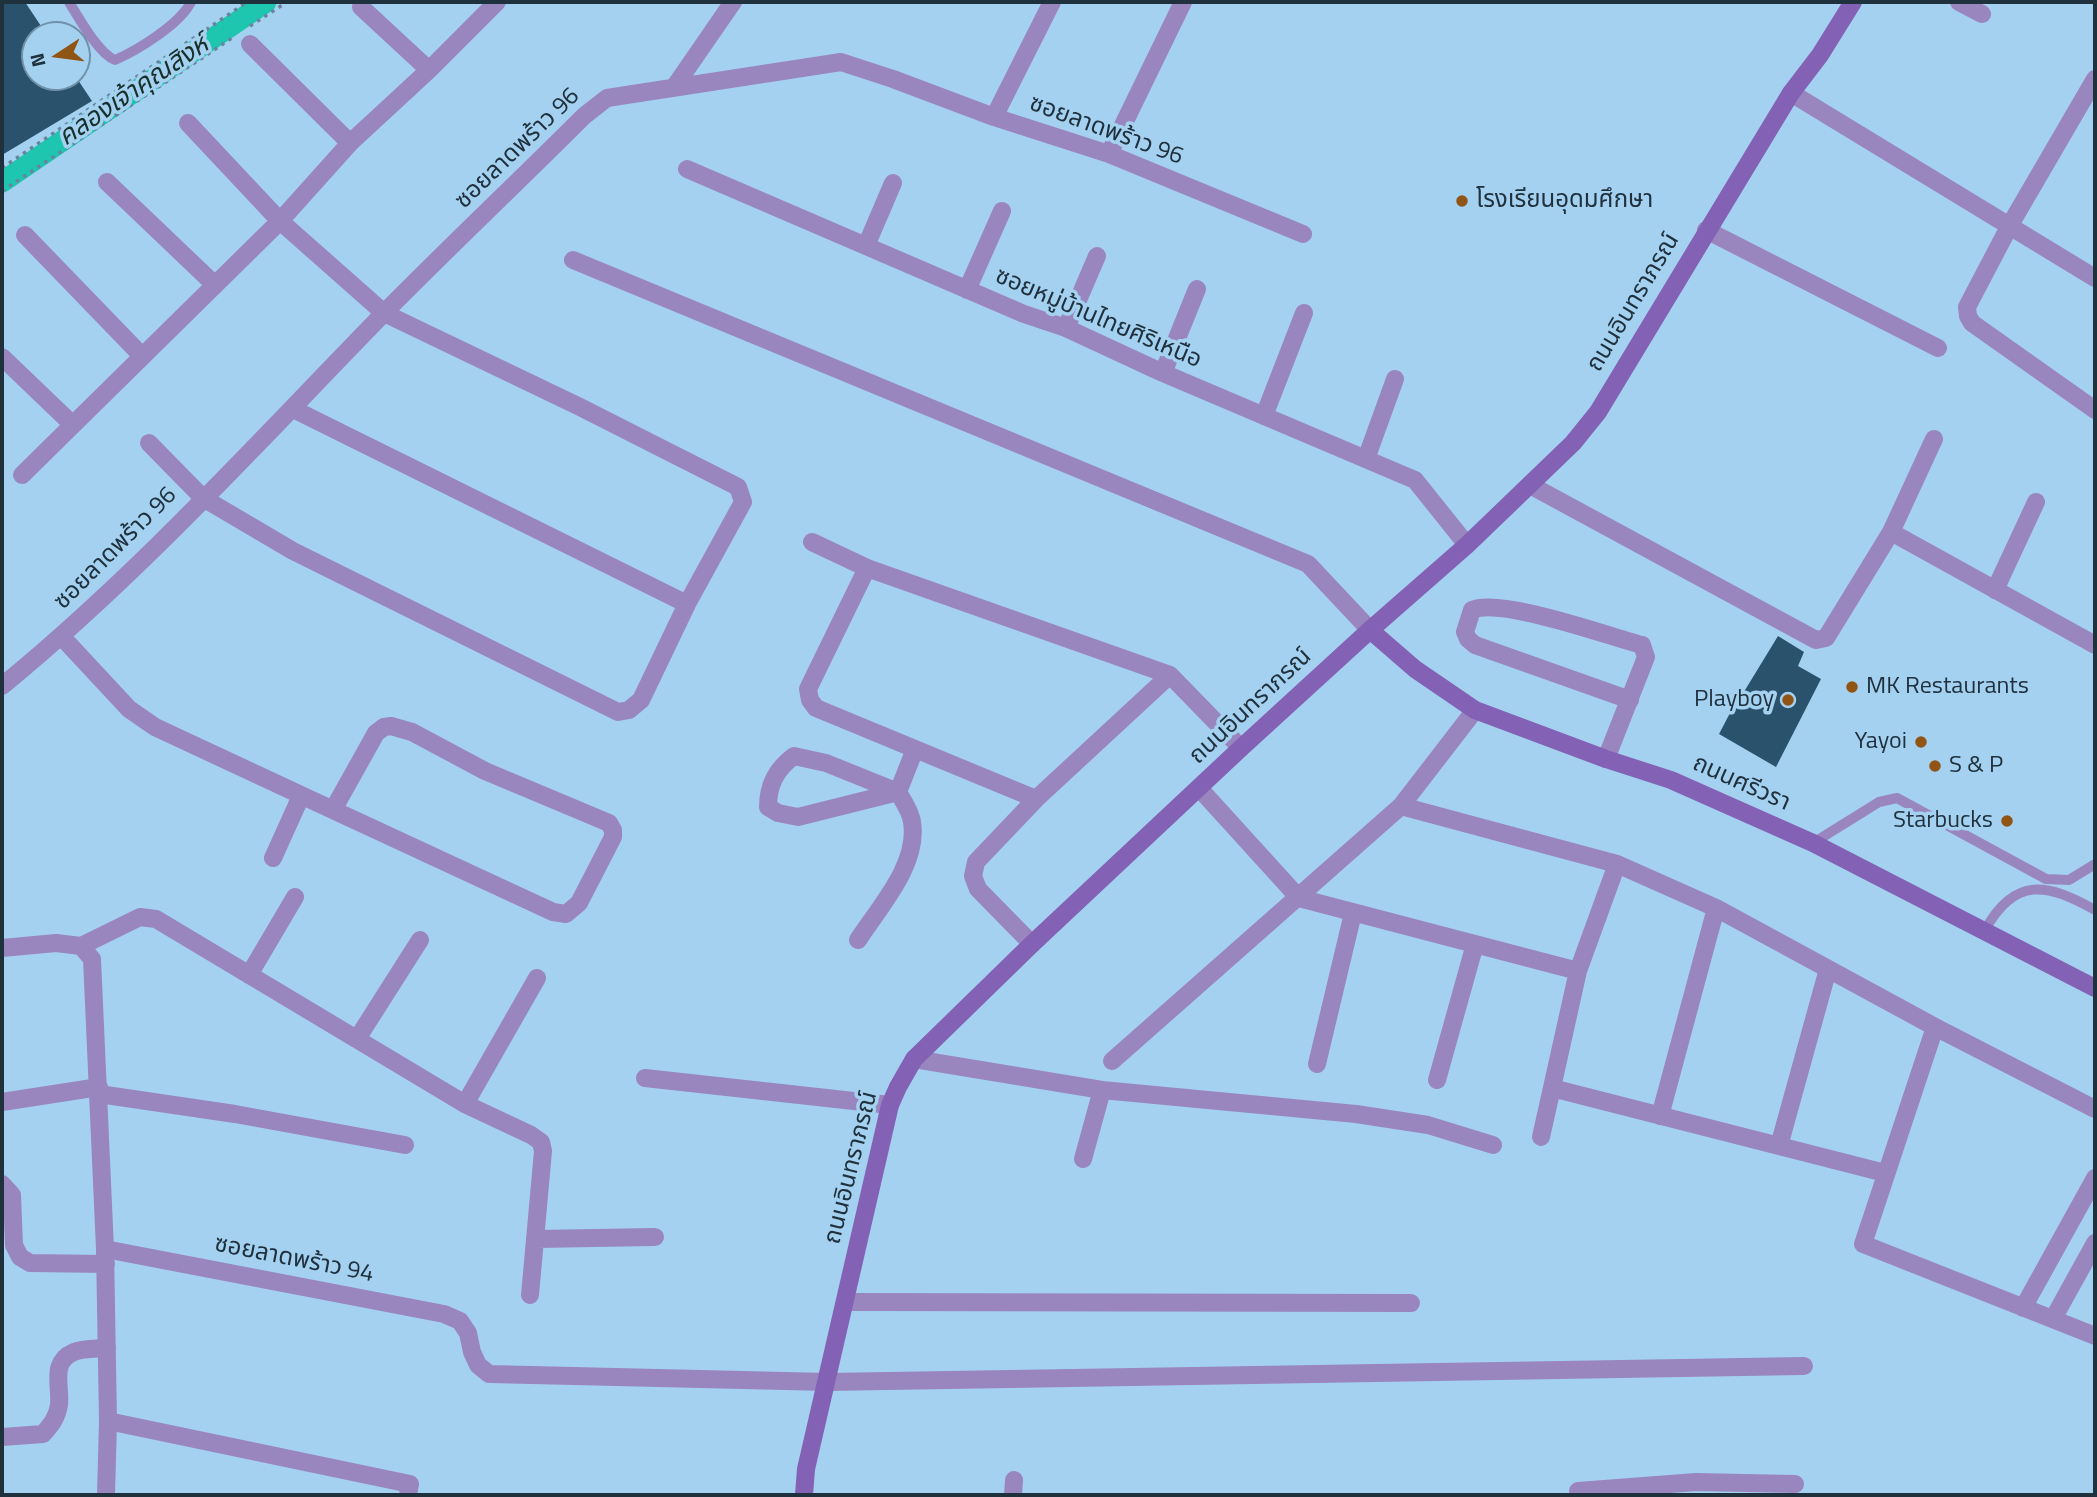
<!DOCTYPE html>
<html>
<head>
<meta charset="utf-8">
<style>
	body { margin:0 }
	#map { position:relative; width:2097px; height:1497px; overflow:hidden; background:#a5d1f1; font-family:"Titillium Web",sans-serif }
	canvas { display:block }
	.frame { position:absolute; inset:0; border:4px solid #20313e; pointer-events:none }
	.north { position:absolute; left:21px; top:21px; width:70px; height:70px; box-sizing:border-box; background:#a5d1f1; border:2px solid #7091a9; border-radius:50%; rotate:257deg; font-size:19px; font-weight:700; line-height:28px; text-align:center; color:#20313e }
	.north::after { content:''; display:block; margin:auto; width:24px; height:32px; background:#905415; clip-path:polygon(50% 0,100% 100%,50% 72%,0 100%) }
</style>
</head>
<body>
<div id="map">
<canvas width="2097" height="1497"></canvas>
<div class="frame"></div>
<div class="north">N</div>
</div>
<script>
const context = document.querySelector('canvas').getContext('2d');
context.lineJoin = 'round';
function trace(path, color, width, dash) { context.strokeStyle = color; context.lineWidth = width; context.lineCap = dash ? 'butt' : 'round'; context.setLineDash(dash || []); context.stroke(path); }
function fill(path, color) { context.fillStyle = color; context.fill(path, 'evenodd'); }
function drawText(font, color, halo, rows, align = 'center') {
  context.font = font + ' "Titillium Web","Noto Sans Thai",sans-serif'; context.lineWidth = 7; context.setLineDash([]); context.textBaseline = 'middle'; context.strokeStyle = halo; context.fillStyle = color; for (const [text, x, y, turn = 0] of rows) {
    context.save(); context.translate(x, y); context.rotate((+turn || 0) * Math.PI / 180); context.textAlign = isNaN(turn) ? turn : align; if (halo) context.strokeText(text, 0, 0); context.fillText(text, 0, 0); context.restore();
  }
}
trace(new Path2D(`
	M2,182l264,-180`), '#1ec6b0', 21);
fill(new Path2D(`
	M2,2h23l22,33h-12v42h41l16,24 -90,54z
	M1778,636l26,16 -6,14 23,13 -45,88 -57,-33 21,-40 2,1z`), '#2a526d');
trace(new Path2D(`
	M250,26l37,-24
	M2,168l245,-166
	M2,191l230,-153`), '#67869d', 3.5, [3.5, 5]);
trace(new Path2D(`
	M69,2c10,16 29,51 46,58 23,-10 65,-36 76,-58
	M1813,843l66,-41 18,-4 149,81 23,1 26,-16
	M1985,930c30,-54 62,-47 110,-20`), '#9a86be', 10);
trace(new Path2D(`
	M1959,2l23,12
	M361,7l68,63
	M250,44l100,99
	M2095,79l-85,146 -43,82 1,9 4,7 123,87
	M675,86l58,-84
	M1791,93l304,185
	M994,117l58,-115
	M1109,154l74,-152
	M687,169l337,145 42,14 97,45 252,107 52,65
	M107,182l108,103
	M1706,230l232,118
	M25,235l117,121
	M866,246l27,-63
	M573,260l735,304 62,66
	M967,290l35,-79
	M1066,328l31,-72
	M2,357l71,68
	M1163,373l34,-84
	M293,409l394,195
	M1264,416l40,-103
	M149,443l54,55 90,53 325,161 11,-2 12,-10 46,-96 56,-102 -5,-15 -160,-81 -194,-93 -104,-92 -92,-98
	M1366,459l29,-80
	M22,475l258,-254 70,-78 79,-73 68,-68
	M1530,485l286,155 10,-2 65,-106 43,-93
	M1891,532l204,113
	M812,542l55,26
	M1995,590l41,-88
	M62,637l67,72 26,18 178,83 220,102 13,2 13,-11 34,-66v-7l-4,-7 -124,-52 -73,-39 -21,-6 -7,1 -8,6 -43,77
	M2,686c137,-112 258,-246 382,-373 66,-67 134,-131 200,-197l23,-18 234,-36 52,17 101,38 115,37 194,80
	M794,756l32,7 72,29 -100,25 -20,-4 -10,-6c0,-22 8,-38 26,-51z
	M1606,759l40,-102 -4,-12c-34,-9 -142,-48 -170,-35l-7,22 3,7 7,6 155,55
	M1199,788l100,110 279,73
	M1036,799l-220,-91 -6,-8 -2,-11 59,-121 303,107 71,73
	M1401,806l216,58 99,44 219,119 160,82
	M273,858l28,-62
	M858,940c22,-34 61,-76 54,-118 -1,-10 -9,-21 -14,-30l17,-43
	M1032,944l-54,-55 -5,-13 3,-14 60,-63 134,-124
	M81,946l59,-29 16,2 309,185 66,31 10,7 2,9 -13,144
	M2,948l54,-5 25,3 11,13 13,290 339,65 16,7 8,12 4,19 6,13 11,9 338,8 977,-16
	M249,975l46,-78
	M1935,1027l-72,217 232,92
	M357,1039l63,-99
	M914,1059l188,31 -19,69
	M1112,1061l289,-255 74,-96
	M1317,1064l36,-151
	M645,1078l245,27
	M1437,1080l38,-136
	M1552,1088l333,85
	M1102,1090l254,24 72,11 65,20
	M99,1094l136,20 170,31
	M2,1102l97,-15
	M465,1104l72,-126
	M1660,1116l56,-208
	M1541,1137l37,-166 39,-107
	M1779,1146l49,-177
	M2,1184l10,11 2,50 6,12 10,6 76,1
	M535,1239l120,-2
	M105,1249l3,172 -2,74
	M845,1302l566,1
	M2023,1308l72,-130
	M2053,1319l42,-76
	M108,1421l302,63 -2,11
	M2,1437l41,-3c8,-9 14,-16 16,-29 2,-20 -9,-43 15,-53 9,-4 23,-3 33,-4
	M1578,1491l118,-9 99,2
	M1013,1495l1,-15`), '#9a86be', 18);
trace(new Path2D(`
	M1370,630l45,39 60,41 131,49 65,21 142,63 282,145
	M804,1495l2,-26 84,-364 8,-18 16,-28 118,-115 209,-196 129,-118 97,-85 106,-102 25,-31 193,-319 29,-38 33,-53`), '#8362b6', 18);
for (const [x, y, r, color] of [
	[1462,201,7,"#905415"],
	[1852,687,7,"#905415"],
	[1788,700,7,"#905415"],
	[1921,742,7,"#905415"],
	[1935,766,7,"#905415"],
	[2007,821,7,"#905415"]
]) { const dot = new Path2D(); dot.arc(x, y, r, 0, 2 * Math.PI); context.fillStyle = color; context.fill(dot); trace(dot, '#a5d1f1', 2.5); }
drawText('24px', '#20313e', '#a5d1f1', [
	["ซอยลาดพร้าว 96",1106,131,20],
	["ซอยลาดพร้าว 96",518,149,-44],
	["ถนนอินทราภรณ์",1634,303,-59],
	["ซอยหมู่บ้านไทยศิริเหนือ",1098,319,23],
	["ซอยลาดพร้าว 96",116,549,-45],
	["ถนนอินทราภรณ์",1251,707,-43],
	["ถนนศรีวรา",1741,784,24],
	["ถนนอินทราภรณ์",852,1168,-76],
	["ซอยลาดพร้าว 94",294,1260,11]
]);
drawText('24px', '#20313e', '#a5d1f1', [
	["โรงเรียนอุดมศึกษา",1476,201],
	["MK Restaurants",1866,687],
	["Playboy",1774,700,"right"],
	["Yayoi",1907,742,"right"],
	["S & P",1949,766],
	["Starbucks",1993,821,"right"]
], 'left');
drawText('italic 26px', '#17302b', '#a5d1f1', [
	["คลองเจ้าคุณสิงห์",134,92,-34]
]);
</script>
</body>
</html>
